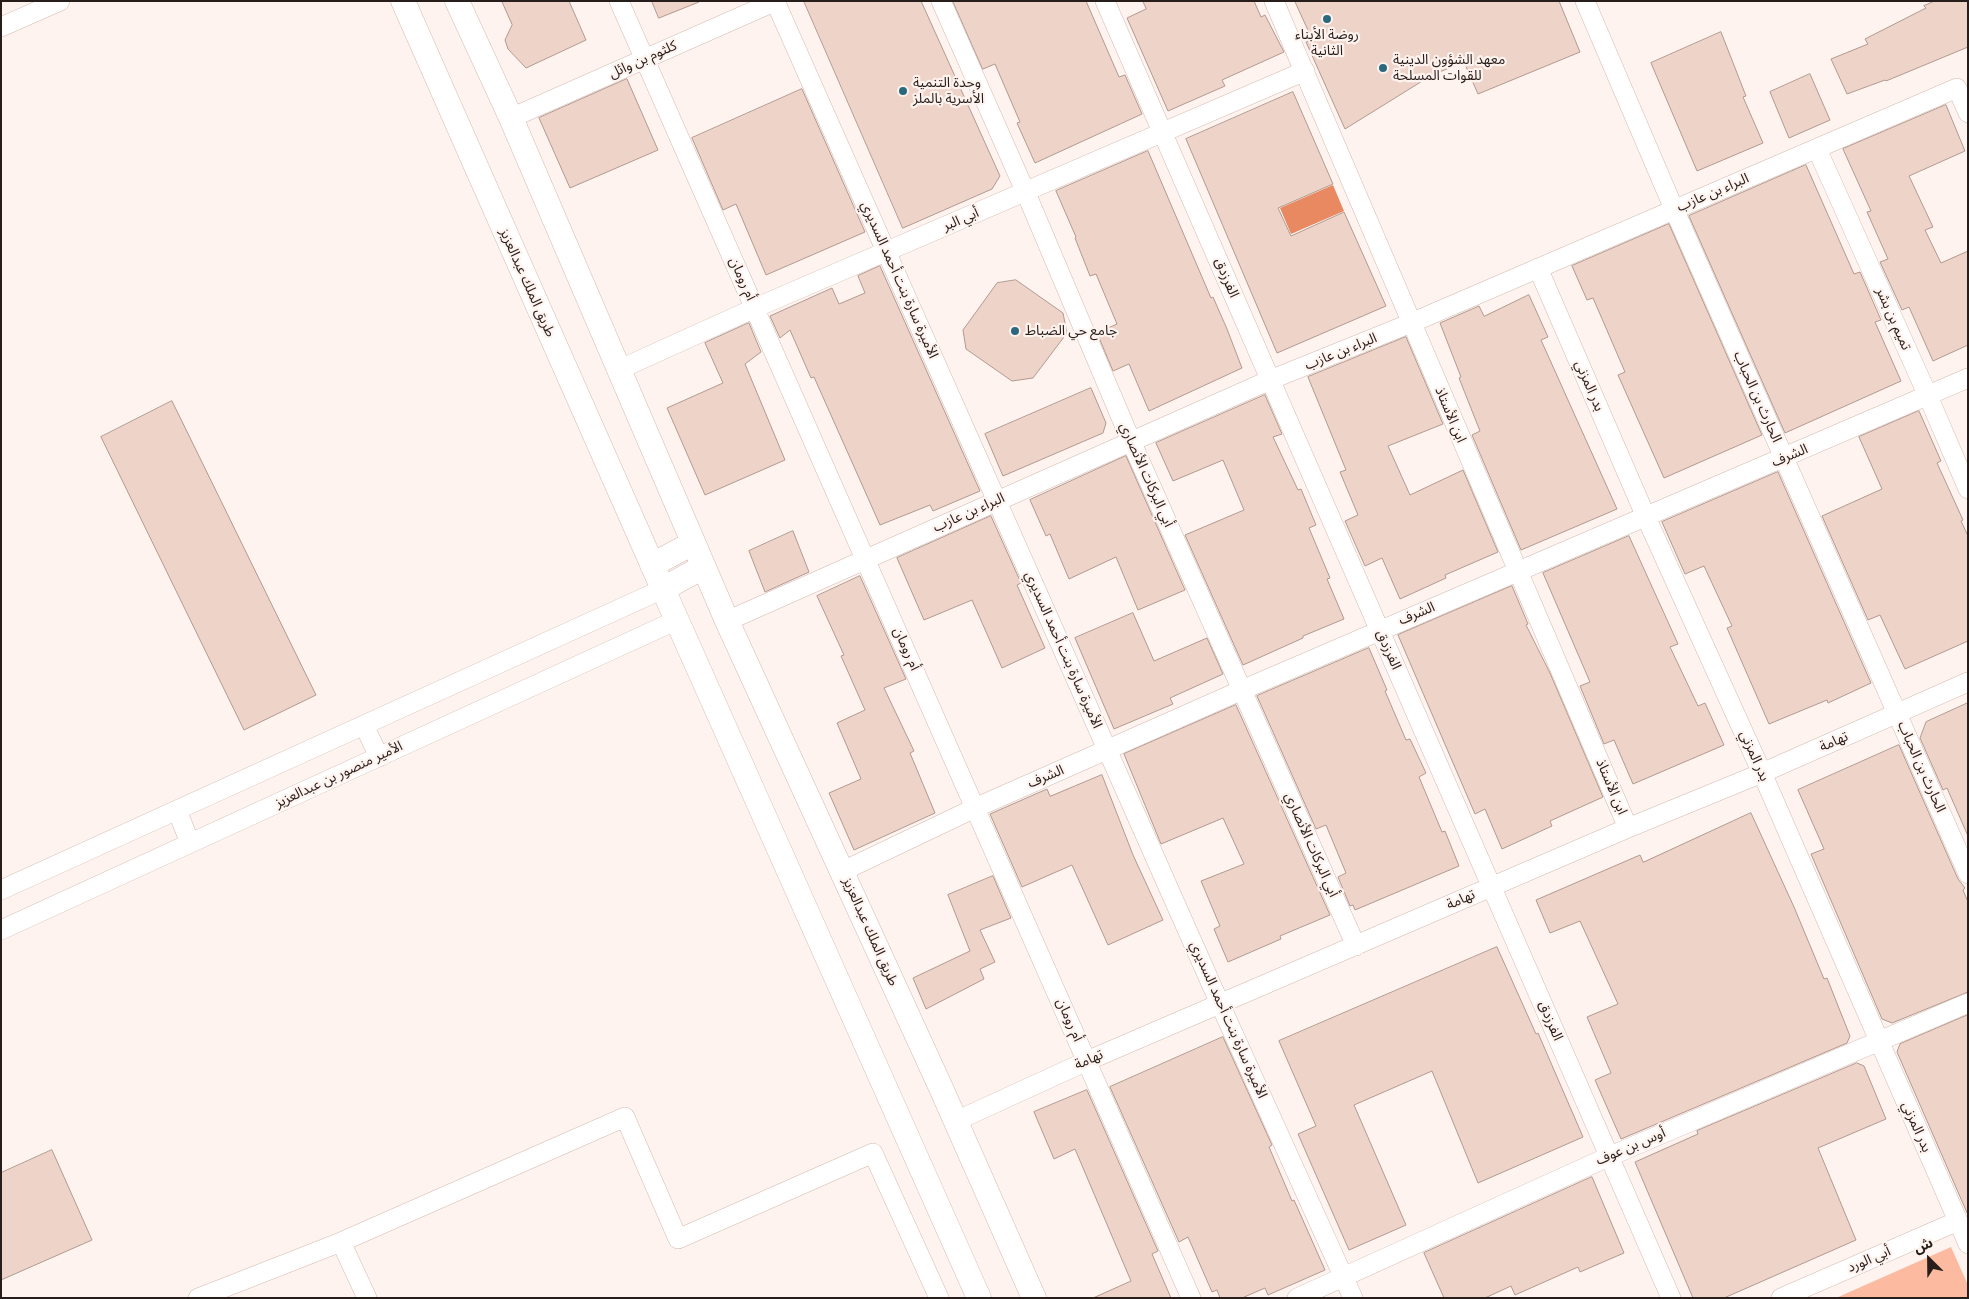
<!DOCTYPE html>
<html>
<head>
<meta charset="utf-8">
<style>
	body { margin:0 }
	#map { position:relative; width:1969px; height:1299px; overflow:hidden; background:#fef3ef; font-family:"Archivo Narrow","Noto Sans Arabic",sans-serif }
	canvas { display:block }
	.frame { position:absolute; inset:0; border:2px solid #271d1a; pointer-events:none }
	.north { position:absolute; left:1904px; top:1234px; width:50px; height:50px; -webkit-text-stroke:4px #fef3ef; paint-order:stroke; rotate:337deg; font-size:14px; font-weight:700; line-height:20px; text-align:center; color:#271d1a }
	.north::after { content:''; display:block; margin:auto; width:18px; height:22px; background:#271d1a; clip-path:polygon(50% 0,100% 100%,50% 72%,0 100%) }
</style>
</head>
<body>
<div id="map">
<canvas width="1969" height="1299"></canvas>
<div class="frame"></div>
<div class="north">ش</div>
</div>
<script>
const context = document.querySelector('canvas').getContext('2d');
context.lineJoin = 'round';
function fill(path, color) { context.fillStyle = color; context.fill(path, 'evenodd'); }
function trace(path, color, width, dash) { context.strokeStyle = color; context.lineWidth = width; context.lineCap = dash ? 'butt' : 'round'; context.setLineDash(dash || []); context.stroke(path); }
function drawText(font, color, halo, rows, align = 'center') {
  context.font = font + ' "Archivo Narrow","Noto Sans Arabic",sans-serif'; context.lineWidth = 4.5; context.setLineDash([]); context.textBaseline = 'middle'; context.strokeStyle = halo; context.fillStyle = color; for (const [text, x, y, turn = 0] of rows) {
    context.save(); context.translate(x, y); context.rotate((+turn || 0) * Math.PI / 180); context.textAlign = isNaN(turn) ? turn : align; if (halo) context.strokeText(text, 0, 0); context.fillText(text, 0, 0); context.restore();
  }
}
fill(new Path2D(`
	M1951,1247l17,38v13h-132z`), '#fcbba0');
fill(new Path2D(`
	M1333,185l11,26 -53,23 -11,-26z`), '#e88961');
const building = new Path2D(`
	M502,1h67l17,39 -60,28 -18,-19 -3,-9 7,-15z
	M652,1h46l1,1 -40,16z
	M804,1h117l79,175 -8,13 -89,39z
	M953,1h133l33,76 6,-2 17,39 -107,49 -18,-40 3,-1 -25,-58 -12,5z
	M1143,1h111l7,16 4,-2 19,37 -62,28 3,6 -57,25 -41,-93 19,-9z
	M1295,1h264l21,51 -102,42 -14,-32 -32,13 -87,54 -39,-87 6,-2z
	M1935,1h33v46l-82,34 -1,-1 -38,14 -16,-35 37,-15 -3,-5 61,-31 -2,-2z
	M1721,32l25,64 -3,1 20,46 -66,28 -46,-108z
	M1810,74l20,46 -41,18 -19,-46z
	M627,79l31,71 -88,38 -31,-70z
	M802,89l63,143 -99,43 -30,-71 -13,6 -31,-72z
	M1293,92l40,92 -55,24 13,28 53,-24 42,94 -109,47 -91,-214z
	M1946,105l19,46 -56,25 24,51 -8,3 16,33 27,-12v94l-35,16 -24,-54 -7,3 -22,-48 8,-3 -21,-47 4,-1 -28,-62z
	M1148,151l63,147 2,-1 14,32 15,39 -93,43 -20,-47 -16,7 -16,-38 20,-9 -21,-50 -6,2 -15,-38 1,-1 -20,-46z
	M1806,165l48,109 6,-2 21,48 -6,2 26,59 -116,52 -96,-217z
	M1669,224l93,211 -98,43 -46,-103 7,-3 -32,-74 -6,2 -15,-34z
	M880,266l100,225 -47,20 -3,-6 -50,20 -66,-148 -3,1 -21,-48 -10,8 -10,-22 62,-28 7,16 26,-11 -7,-17z
	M1016,280l47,33 4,20 -34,45 -21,3 -46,-32 -3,-19 34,-47z
	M1529,295l19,42 -7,3 76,169 -96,41 -49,-115 8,-4 -21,-53 2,-1 -21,-54 39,-17 5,10z
	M749,323l12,29 -16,12 40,96 -80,35 -38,-87 56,-25 -18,-40z
	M1406,337l37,87 -55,22 22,49 53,-25 35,82 -53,23 1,3 -46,21 -18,-41 -17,8 -20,-45 13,-6 -18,-43 6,-2 -38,-93z
	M1091,388l15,35 -3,10 -100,43 -18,-42z
	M1265,395l17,39 -9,3 25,53 3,-1 15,36 -7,3 21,50 -3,1 17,40 -41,17v2l-60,27 -58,-130 59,-25 -21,-50 -50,21 -17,-38z
	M172,401l144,294 -72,35 -143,-293z
	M1919,411l22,50 -4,2 26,57 -2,1 7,15v105l-63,28 -25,-54 -12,5 -46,-104 60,-27 -23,-52z
	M1126,456l59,134 -47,20 -22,-53 -47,22 -19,-45 -4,2 -16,-36z
	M1778,472l93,211 -43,20 -1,-3 -58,24 -42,-96 5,-2 -28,-60 -19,8 -23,-52z
	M991,516l30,67 -4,2 28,63 -43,20 -30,-68 -48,20 -27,-62z
	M793,531l16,41 -44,20 -16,-41z
	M1629,536l49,108 -8,3 28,59 7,-3 19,42 -91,39 -19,-44 -10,4 -24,-58 10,-4 -47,-109z
	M860,576l46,103 -22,9 30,63 -4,2 25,60 -81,37 -25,-57 32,-14 -24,-56 28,-13 -24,-54 3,-1 -27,-59z
	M1512,586l16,38 -2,1 24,48 53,124 -53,24 2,5 -50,23 -17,-40 -10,5 -77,-179z
	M1133,613l21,48 53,-23 16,36 -53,24 3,6 -59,25 -39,-91z
	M1369,648l18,42 -2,1 21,49 4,-1 16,34 -7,4 23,55 3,-1 14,35 -104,44 -2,-5 -3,1 -12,-29 8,-4 -20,-48 -10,4 -59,-133z
	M1968,703v133l-21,-48 -4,2 -23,-52 6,-16z
	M1236,705l94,210 -50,21 1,3 -53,23 -14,-33 6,-3 -19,-45 43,-17 -21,-46 -62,26 -37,-90z
	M1899,745l59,134 7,9 -2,2 5,12v90l-76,31 -10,-4 -71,-165 13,-5 -26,-59z
	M1102,775l31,80 30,65 -55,25 -36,-80 -50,22 -32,-73 57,-25 3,7z
	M1751,813l43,94 30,72 3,-1 23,58 -3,7 -226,96 -26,-59 16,-7 -24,-56 31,-13 -38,-83 -30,12 -14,-33 104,-45 3,7z
	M993,876l18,42 -31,12 15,32 -15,7 4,10 -58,30 -13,-31 57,-27 -22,-56z
	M1497,947l39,87 2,-1 45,104 -105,46 -46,-112 -78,34 52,120 -57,25 -51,-116 18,-8 -37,-85z
	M1968,1015v200l-71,-163 3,-8z
	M1223,1037l49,108 -3,2 23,54 2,-1 31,70 -57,25 -3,-7 -23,10h-22l-3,-8 -5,2 -24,-55 -9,5 -69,-155z
	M1857,1063l7,3 22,53 -68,29 38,92 -132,58h-31l-58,-136 63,-28 -1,-3z
	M1087,1090l71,161 -6,3 19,44h-78l38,-17 -56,-132 -21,10 -20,-47z
	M52,1150l40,90 -91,40v-107z
	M1592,1177l32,76 -44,19 -2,-5 -63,28 -4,-9 -26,12h-41l-20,-45z`);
fill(building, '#edd3c8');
trace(building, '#b2998f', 1);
const minor = new Path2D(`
	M619,1l572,1297
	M775,1l445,1003 133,294
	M941,1l85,192 105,248 225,505
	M1105,1l566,1297
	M1274,1l354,827
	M1585,1l89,208 294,665
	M1,27l59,-26
	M511,118l265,-117
	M1817,149l111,247 40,93
	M1538,268l108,249 116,256 206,471
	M618,370l137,-62 550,-237
	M727,621l543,-241 141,-57 546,-235 11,25
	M364,725l15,32
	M177,810l13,33
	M843,871l132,-63 267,-118 726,-312
	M1,890l662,-301
	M1,930l676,-310
	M956,1121l131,-60 541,-233 134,-55 206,-91
	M341,1242l26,56
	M198,1298l143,-56 284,-125 53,122 195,-86 66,145
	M1297,1298l311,-141 360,-154
	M1781,1298l177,-77`);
const major = new Path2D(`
	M403,1l260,588
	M457,1l54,117 216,503 214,467 93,210
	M652,565l41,-22
	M703,567l-40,22 316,709`);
trace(minor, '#d4bab0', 20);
trace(major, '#d4bab0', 25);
trace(minor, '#fff', 19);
trace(major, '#fff', 24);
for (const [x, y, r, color] of [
	[1327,19,5,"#29687d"],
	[1383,68,5,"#29687d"],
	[903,91,5,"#29687d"],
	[1015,331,5,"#29687d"]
]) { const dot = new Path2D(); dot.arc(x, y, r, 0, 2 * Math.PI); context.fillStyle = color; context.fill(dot); trace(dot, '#fef3ef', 2); }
drawText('14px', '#271d1a', '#fef3ef', [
	["روضة الأبناء",1327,35,"center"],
	["الثانية",1327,51,"center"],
	["معهد الشؤون الدينية",1393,60],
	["للقوات المسلحة",1393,76],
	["وحدة التنمية",913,83],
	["الأسرية بالملز",913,99],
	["جامع حي الضباط",1025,331]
], 'left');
drawText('14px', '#271d1a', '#fef3ef', [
	["كلثوم بن وائل",643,60,-24],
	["البراء بن عازب",1713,193,-23],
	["أبي البر",961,220,-23],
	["الفرزدق",1226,278,67],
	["أم رومان",742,279,66],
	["الأميرة سارة بنت أحمد السديري",899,280,66],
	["طريق الملك عبدالعزيز",527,283,66],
	["تميم بن بشر",1893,319,66],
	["البراء بن عازب",1341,352,-22],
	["بدر المزني",1589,386,67],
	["الحارث بن الحباب",1757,397,66],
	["ابن الأستاذ",1450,415,67],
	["الشرف",1790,456,-23],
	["أبي البركات الأنصاري",1146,475,66],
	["البراء بن عازب",969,513,-24],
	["الشرف",1417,614,-23],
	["أم رومان",906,649,66],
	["الأميرة سارة بنت أحمد السديري",1063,650,66],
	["الفرزدق",1388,650,66],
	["تهامة",1834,742,-24],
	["بدر المزني",1754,756,66],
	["الحارث بن الحباب",1921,767,66],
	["الأمير منصور بن عبدالعزيز",339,775,-25],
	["الشرف",1046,777,-23],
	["ابن الأستاذ",1611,787,67],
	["أبي البركات الأنصاري",1311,845,66],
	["تهامة",1461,900,-24],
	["طريق الملك عبدالعزيز",870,932,66],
	["أم رومان",1069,1020,66],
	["الأميرة سارة بنت أحمد السديري",1228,1020,66],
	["الفرزدق",1550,1021,67],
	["تهامة",1089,1060,-24],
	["بدر المزني",1916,1127,66],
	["أوس بن عوف",1631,1147,-23],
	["أبي الورد",1869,1260,-23]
]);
</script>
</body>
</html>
